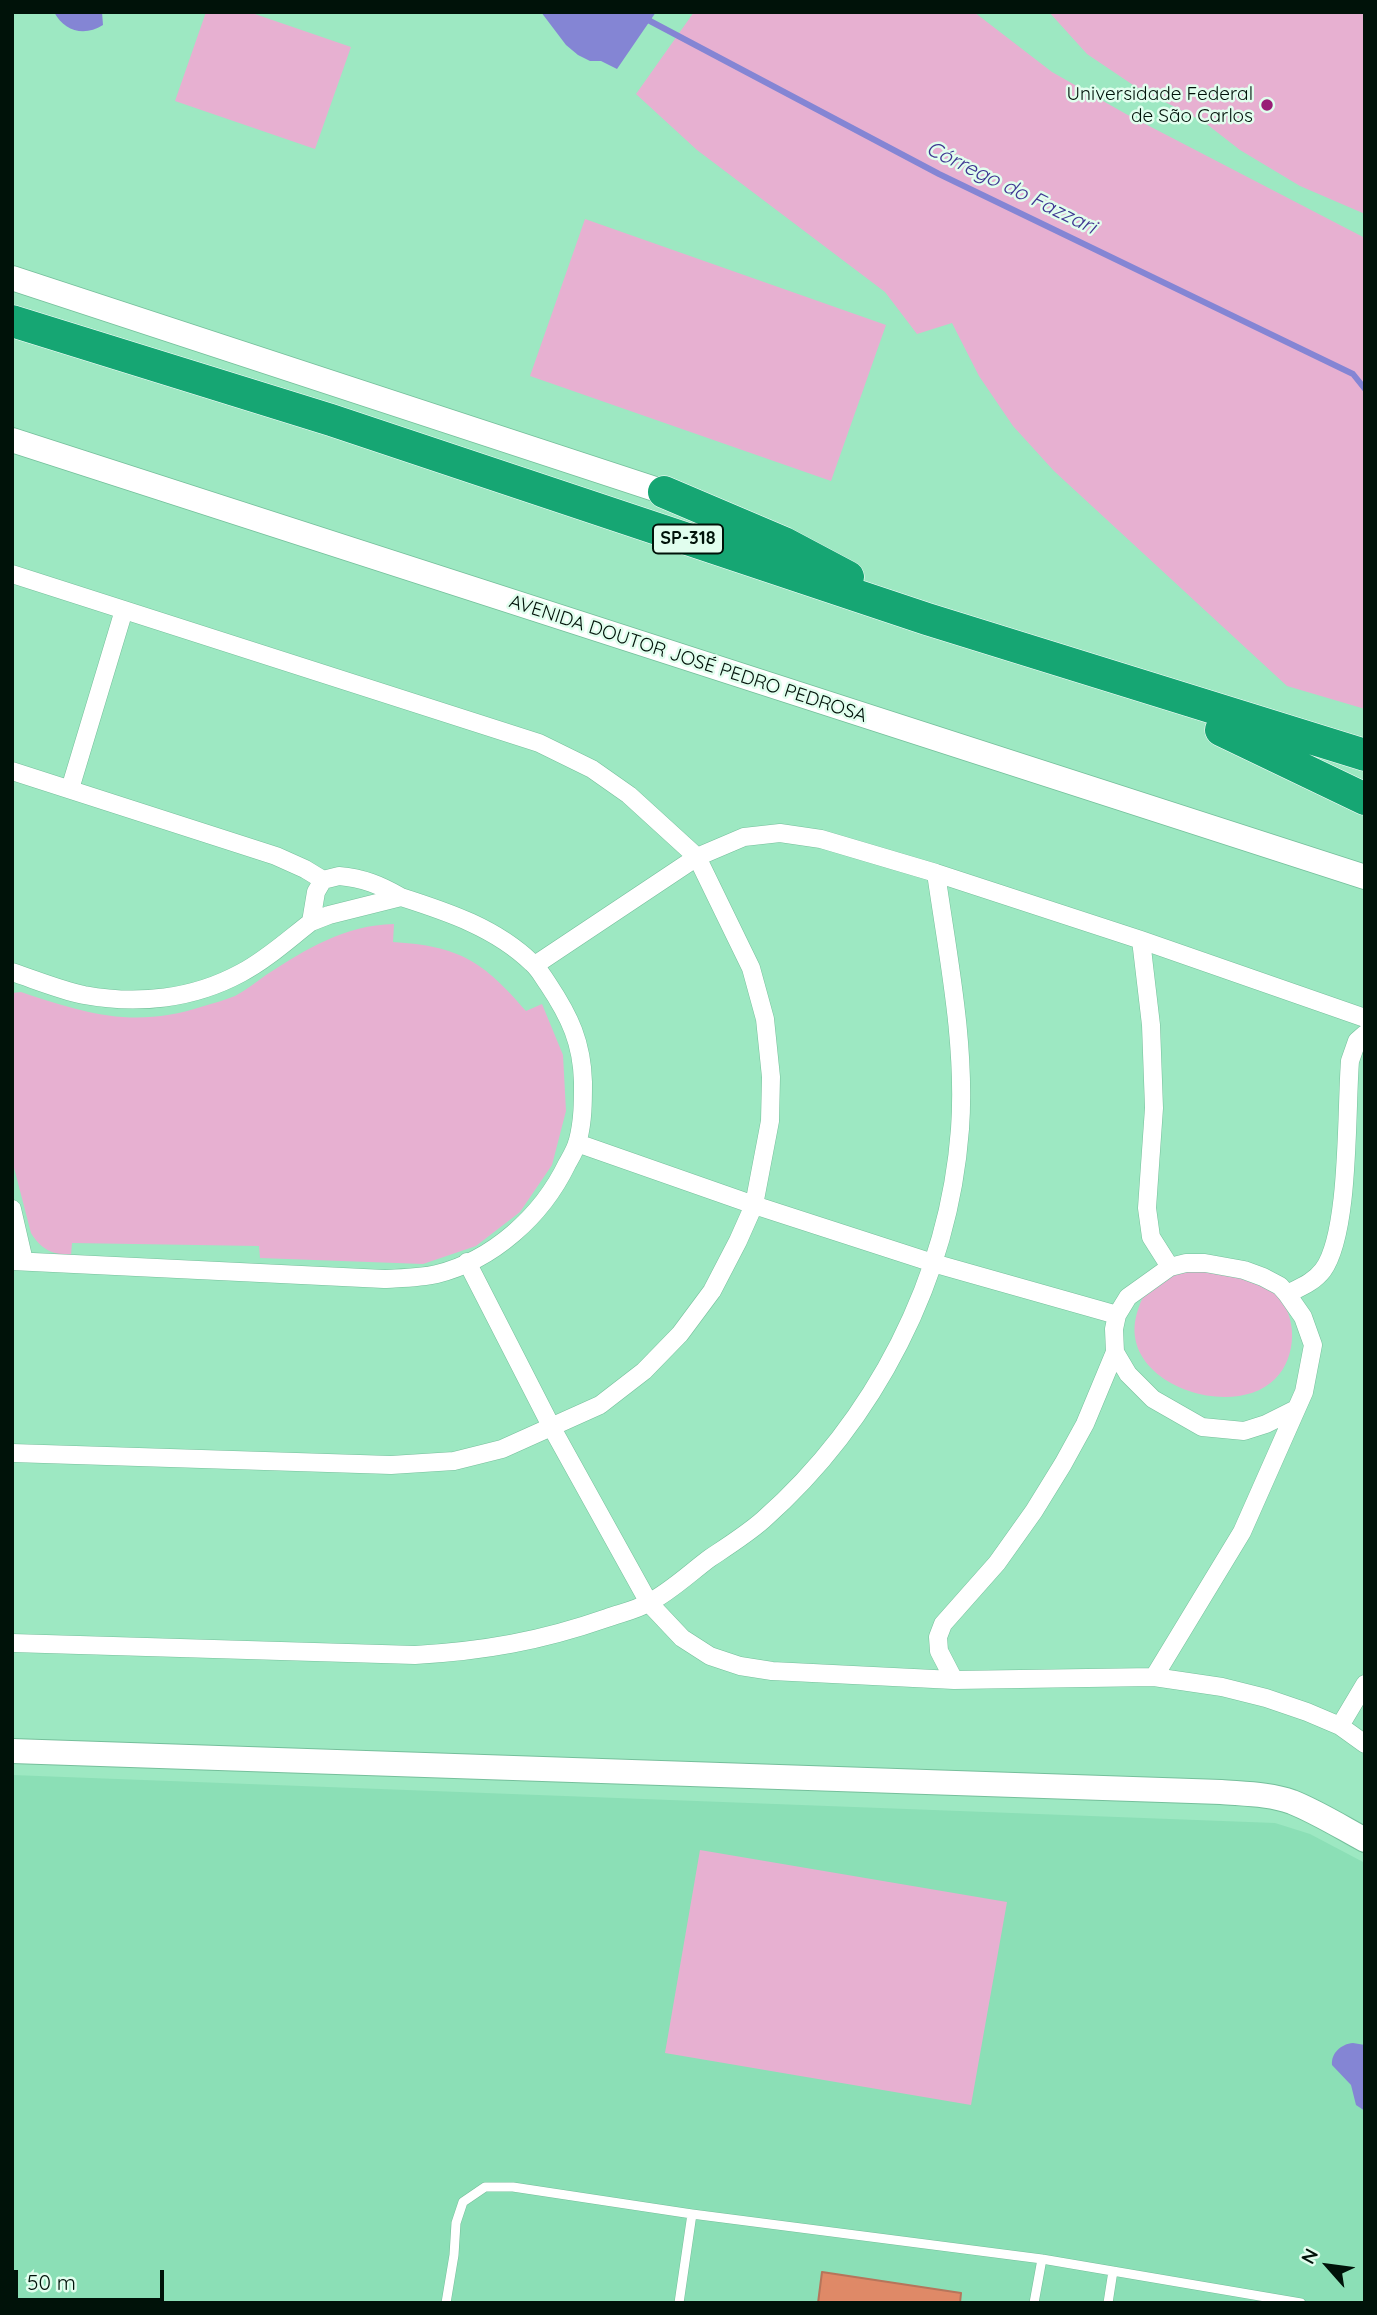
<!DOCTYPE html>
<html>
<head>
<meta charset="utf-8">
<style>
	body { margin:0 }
	#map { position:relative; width:1377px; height:2315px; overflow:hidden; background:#9de8c2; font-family:Quicksand,sans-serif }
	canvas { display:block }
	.frame { position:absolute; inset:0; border:14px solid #001209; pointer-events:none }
	.north { position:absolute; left:1293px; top:2231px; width:70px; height:70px; -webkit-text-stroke:5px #e1feee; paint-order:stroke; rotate:298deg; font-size:19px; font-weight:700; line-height:28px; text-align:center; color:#001209 }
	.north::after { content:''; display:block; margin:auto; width:24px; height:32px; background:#001209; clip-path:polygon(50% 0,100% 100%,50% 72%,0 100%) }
	.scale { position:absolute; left:14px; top:2270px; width:150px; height:32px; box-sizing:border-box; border:4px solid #001209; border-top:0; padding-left:9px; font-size:21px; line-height:24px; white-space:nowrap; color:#001209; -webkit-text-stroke:5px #e1feee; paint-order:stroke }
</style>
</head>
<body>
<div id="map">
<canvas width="1377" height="2315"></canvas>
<div class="frame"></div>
<div class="north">N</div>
<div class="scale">50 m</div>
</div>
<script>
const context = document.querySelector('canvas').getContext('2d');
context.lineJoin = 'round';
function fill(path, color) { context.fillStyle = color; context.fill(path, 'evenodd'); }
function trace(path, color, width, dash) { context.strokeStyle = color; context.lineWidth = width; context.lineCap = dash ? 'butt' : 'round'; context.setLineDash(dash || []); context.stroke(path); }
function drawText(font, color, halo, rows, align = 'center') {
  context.font = font + ' Quicksand,sans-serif'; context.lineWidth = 5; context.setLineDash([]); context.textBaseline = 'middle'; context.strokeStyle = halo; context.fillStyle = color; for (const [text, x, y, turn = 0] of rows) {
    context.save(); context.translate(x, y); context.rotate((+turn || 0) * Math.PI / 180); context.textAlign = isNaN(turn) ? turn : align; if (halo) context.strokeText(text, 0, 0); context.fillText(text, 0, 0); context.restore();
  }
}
fill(new Path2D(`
	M12,1775l1263,48 35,11 55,29v440h-1353z`), '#8bdfb6');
fill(new Path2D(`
	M206,12h43l102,35 -36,102 -140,-48z
	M694,12h280l78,60 74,42 239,124v471l-78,-23 -233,-215 -41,-45 -34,-50 -27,-53 -35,11 -32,-42 -188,-142 -61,-56z
	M1049,12h316v202l-65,-28 -60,-36 -36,-28 -68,-35 -49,-33z
	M585,219l301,106 -55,156 -301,-105z
	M394,924l-1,18c66,4 90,19 133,69l16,-7 21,51 3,56 -14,54 -32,47 -44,34 -53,18 -163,-6 -1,-12 -187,-3 -1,12c-19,0 -30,-6 -40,-22l-19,-73v-167l9,-1c66,22 114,37 183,14 10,-3 21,-6 31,-10 11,-6 21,-14 31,-21 40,-26 79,-50 128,-51z
	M1184,1266c15,1 34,0 48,4 10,4 35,16 42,23 25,21 23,65 1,86 -43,43 -159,4 -138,-66 3,-10 7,-21 15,-28 8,-8 22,-13 32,-19z
	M700,1850l307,52 -36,203 -306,-52z`), '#e7b0d1');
fill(new Path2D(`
	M54,12h48l1,13c-19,12 -39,6 -49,-13z
	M541,12h115l-39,57 -16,-8h-11l-12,-6 -12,-10z
	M1353,2043l12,2v66l-9,-6 -5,-20 -19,-20c-1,-12 9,-21 21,-22z`), '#8485d4');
trace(new Path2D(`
	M644,12l6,9 289,153 414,200 12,15`), '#8485d4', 6);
const building = new Path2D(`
	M822,2272l139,21 -1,10h-142z`);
fill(building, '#df8967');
trace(building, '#b6755b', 2);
const lane = new Path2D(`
	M446,2303l8,-48 2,-32 7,-21 22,-15h28l179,27 350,45 259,44
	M679,2303l13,-89
	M1034,2303l8,-44
	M1108,2303l5,-32`);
const street = new Path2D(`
	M12,574l527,169 53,26 37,26 68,62 54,111 14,51 6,58 -1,44 -16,84 -16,36 -26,50 -32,43 -36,37 -44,34 -98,44 -48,12 -63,4 -379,-12
	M12,771l264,85 29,13 18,11
	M70,789l54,-179
	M339,876c24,2 41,9 62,21l-72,18 -18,7 5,-30 7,-12z
	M1141,940l10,85 3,83 -7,100 4,29 19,30
	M535,965l162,-108 47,-20 36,-4 41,6 115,34 205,67 224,78
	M12,972c24,8 48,18 72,23 54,10 109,4 157,-22 25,-13 48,-34 70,-51
	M577,1143l177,62 179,58 184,52
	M12,1209l12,52
	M12,1261l372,18c17,-1 36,-1 53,-5 56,-14 105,-58 130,-110 4,-7 9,-15 11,-24 5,-19 5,-38 5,-58 -1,-39 -13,-65 -35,-98 -5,-7 -9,-15 -16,-21 -36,-35 -84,-51 -131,-66
	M467,1262l85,166 97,175 33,35 28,18 30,10 32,5 182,9 200,-3 68,10 44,11 41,14 33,14 25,18
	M1287,1294c14,-7 27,-12 36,-24 27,-37 23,-160 27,-209l7,-20 8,-7
	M1115,1352l13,22 25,25 49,28 42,4 22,-7 30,-15
	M12,1643l403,12c69,-4 126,-14 192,-37 14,-5 29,-8 41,-15 21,-10 43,-31 62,-45 18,-12 37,-24 53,-38 112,-99 186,-242 197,-391 6,-85 -12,-172 -24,-256
	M954,1680l-15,-29 -1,-14 5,-13 54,-61 37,-52 29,-47 22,-40 30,-72 -1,-23 3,-14 11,-18 42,-30 16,-4h19l39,7 19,7 17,9 7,8 16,23 10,28 -9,47 -62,140 -88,145
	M1340,1726l25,-42`);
const secondary = new Path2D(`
	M12,278l652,214
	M12,440l1353,437
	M12,1751l1209,41c23,2 49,2 71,10 25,10 49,25 73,38`);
const highway = new Path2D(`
	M12,321l319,99 596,199 438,136
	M664,492l120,51 64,34
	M1221,730l144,69`);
trace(lane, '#75bf9b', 10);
trace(street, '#75bf9b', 19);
trace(secondary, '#75bf9b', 26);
trace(highway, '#fff', 33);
trace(lane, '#fff', 9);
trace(street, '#fff', 18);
trace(secondary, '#fff', 24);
trace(highway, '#16a673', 32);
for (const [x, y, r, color] of [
	[1267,105,7,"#981d76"]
]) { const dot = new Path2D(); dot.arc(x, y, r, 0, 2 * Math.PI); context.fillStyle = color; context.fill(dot); trace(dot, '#e1feee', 2.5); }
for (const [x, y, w] of [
	[688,539,70]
]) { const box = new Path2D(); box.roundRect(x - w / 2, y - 14.5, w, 29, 5); context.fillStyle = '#e1feee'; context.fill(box); trace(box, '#001209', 2); }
drawText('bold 18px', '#001209', null, [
	["SP-318",688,539]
]);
drawText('19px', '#001209', '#e1feee', [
	["Universidade Federal",1253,94],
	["de São Carlos",1253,116]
], 'right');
drawText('19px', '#001209', '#e1feee', [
	["AVENIDA DOUTOR JOSÉ PEDRO PEDROSA",688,659,18]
]);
drawText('italic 21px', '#3f3692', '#e1feee', [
	["Córrego do Fazzari",1011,188,26]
]);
</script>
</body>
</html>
